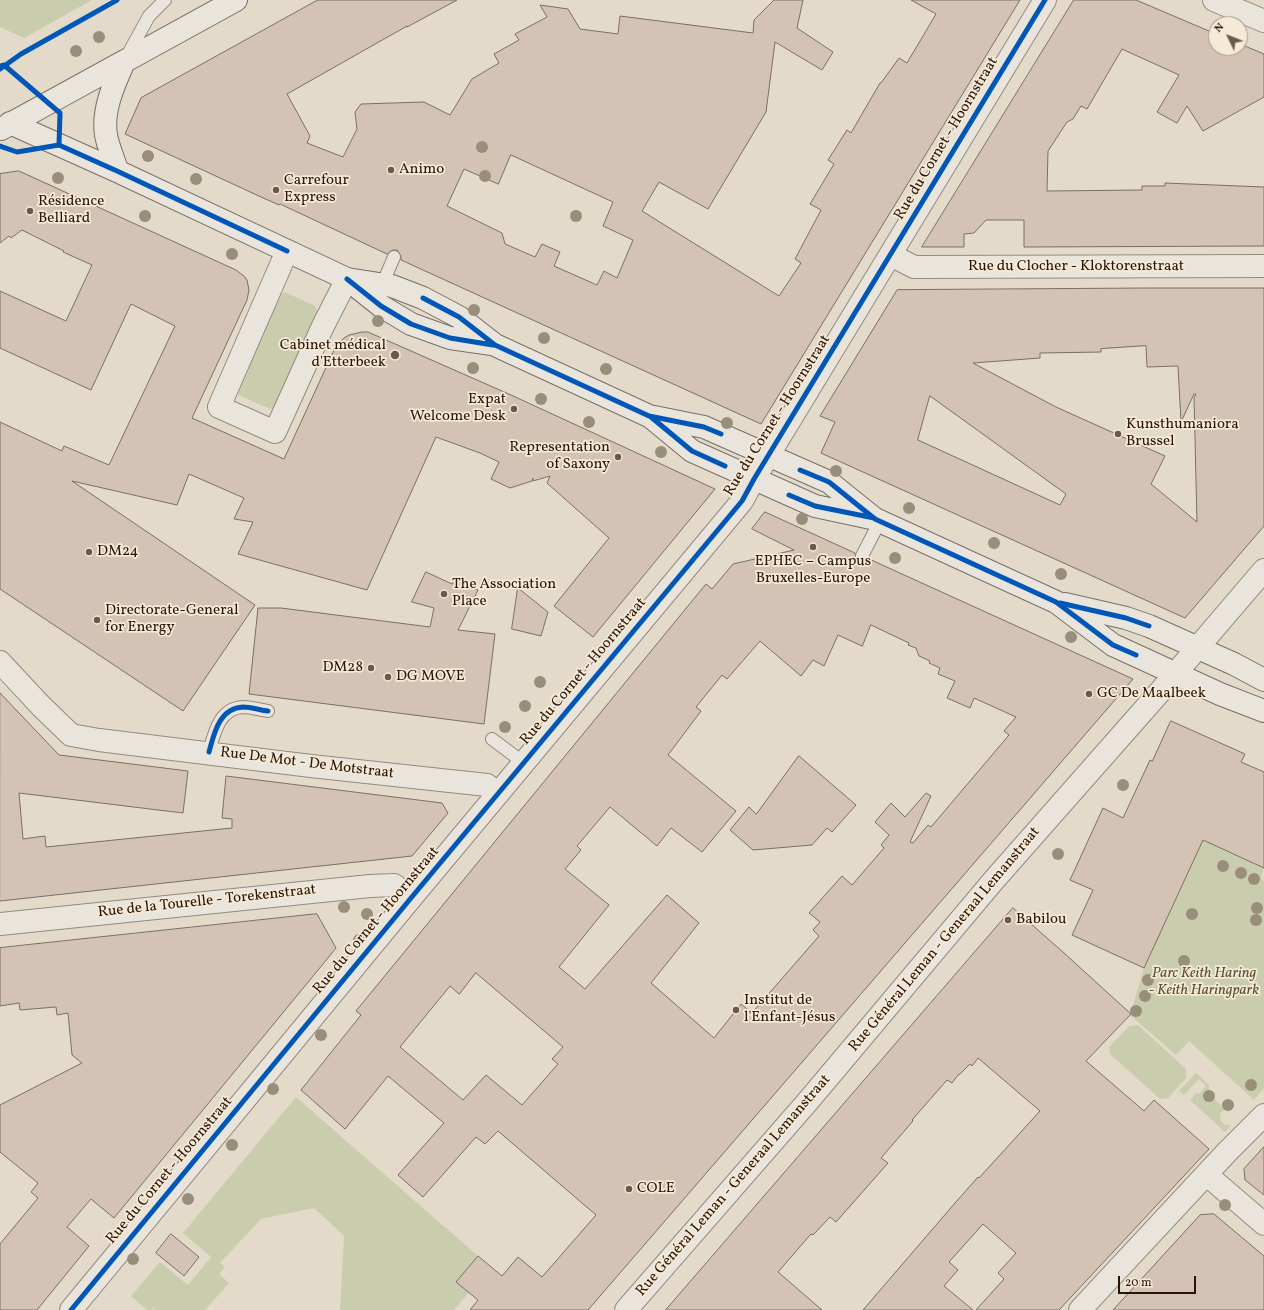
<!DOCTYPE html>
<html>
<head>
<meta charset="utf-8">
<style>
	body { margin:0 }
	#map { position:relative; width:1264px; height:1310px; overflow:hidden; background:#e4daca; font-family:Vollkorn,serif }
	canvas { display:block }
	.north { position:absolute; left:1208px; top:16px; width:40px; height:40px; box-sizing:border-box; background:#f5ead5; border:1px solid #a59483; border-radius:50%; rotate:313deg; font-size:11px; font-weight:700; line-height:16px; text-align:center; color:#2c1308 }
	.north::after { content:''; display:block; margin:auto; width:14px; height:18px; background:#6c594c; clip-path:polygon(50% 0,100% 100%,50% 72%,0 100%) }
	.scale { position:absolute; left:1118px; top:1276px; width:78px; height:18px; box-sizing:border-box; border:2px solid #2c1308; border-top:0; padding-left:5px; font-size:12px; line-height:14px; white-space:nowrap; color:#2c1308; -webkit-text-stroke:3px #f5ead5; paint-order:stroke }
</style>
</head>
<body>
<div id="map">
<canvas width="1264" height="1310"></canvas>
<div class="north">N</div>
<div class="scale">20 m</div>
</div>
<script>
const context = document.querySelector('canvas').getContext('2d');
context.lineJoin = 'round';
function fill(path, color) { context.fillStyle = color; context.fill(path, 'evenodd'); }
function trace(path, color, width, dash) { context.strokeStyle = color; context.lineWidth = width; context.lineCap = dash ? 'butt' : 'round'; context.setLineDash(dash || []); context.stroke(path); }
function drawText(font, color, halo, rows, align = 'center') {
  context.font = font + ' Vollkorn,serif'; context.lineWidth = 3.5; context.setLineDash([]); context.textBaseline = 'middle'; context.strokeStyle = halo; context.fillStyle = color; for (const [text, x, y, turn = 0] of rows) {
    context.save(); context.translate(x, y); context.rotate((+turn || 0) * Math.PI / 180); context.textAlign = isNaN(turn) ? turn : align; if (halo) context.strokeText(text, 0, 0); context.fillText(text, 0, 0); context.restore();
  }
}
fill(new Path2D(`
	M0,0h92l-68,38 -24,-11z
	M285,292l30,14 3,6 -43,94 -2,2 -3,1 -29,-13 -3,-2v-4l41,-95z
	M1203,840l61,28 -3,10 3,3v207l-10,12 -65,-59 -13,14 -46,-40 14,-47z
	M1138,1025l48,44v9l-18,20 -8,1 -50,-45 -1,-7 20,-21z
	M1196,1073l13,12v9l16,15c-7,4 -6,12 0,16h6l-6,7 -35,-32 7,-8 2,2 7,-8 -7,-7 -15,16 -5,-4z
	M296,1097l182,159 -22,26 13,10 -15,18h-114l4,-74 -30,-28 -53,11 -41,44 5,4 -6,7 10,9 -24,27h-50l-2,-2 -1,2h-5l-16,-14 29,-34 28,23 23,-28 -28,-24z`), '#cacdad');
const building = new Path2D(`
	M318,0h139l-50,27v-1l-120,68 23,42 -3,7 36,14 14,-28 -2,-17 6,-8 63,-2 26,13 22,-36 27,-16 -5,-9 25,-14 -4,-6 32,-17 -7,-12 28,4 12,20 38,5 2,-18 133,17 1,-13 20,-20h29l-6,28 36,24 -11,18 -47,-28 -9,70 -58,97 -49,-27 -17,29 137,85 22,-33 -6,-4 26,-49 -11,-6 24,-40 -6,-4 19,-30 4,3 29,-50h1l18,-25 8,5 29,-49 -25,-14h109l-259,424 -360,-164v-4l-4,-6h-4l-6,4 -107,-50 -1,1 -18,-8 -136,-63 16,-36zM511,155l102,47 -10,24 30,14 -16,38 -13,-7 -7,14 -43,-19 6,-14 -18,-8 -7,13 -30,-13 -3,-11 -55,-27 17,-37 34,15z
	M1074,0h62l80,34v14h24v-4l24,10v43l-61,34 -16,-25 -10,17 -20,-11 22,-37 -57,-26 -35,60 -6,-3 -8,13 -6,3 -19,29 -1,40 95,-1v-4h23v-3l99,4v59l-240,1v-27h-38l-12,13 -10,1v13h-42z
	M19,171l217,99 8,6 3,4 2,10 -2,10 -55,118 92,41 51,-111 9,-10 5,-3 13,-3h6l143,63 204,94 -122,148 -39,-31 55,-68 -62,-55 3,-7 -17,5v-3l-1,3 -22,7 -19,-9 8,-17 -19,-9 -44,-16 -69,153 -129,-36 15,-32 -19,-3 10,-21 -55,-24 -12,31 -105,-24 183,124 -72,106 -183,-122v-167l62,29 2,-5 45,19 66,-139 -44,-22 -40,86 -91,-42v-57l66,30 26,-56 -29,-13 1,-1 -42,-21 -11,8 -2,-2 -9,7v-69z
	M1147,288h117v238l-79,92 -364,-165 14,-31 -15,-6 77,-126zM1146,346l1,21 31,-1 3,56 13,-28h2l-2,4 3,124 -46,-38 14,-28 -109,-49 -83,-44 67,-5v-5l61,-1v-3zM930,396l136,98 -6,11 -142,-65z
	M765,512l90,41 1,7 3,3 7,-1 3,-3 264,120 -545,631h-118l8,-10 -22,-18 22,-26 24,20 16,-19 24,20 54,-62 -98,-84 -13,13 -9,-7 -53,60 -25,-22 46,-52 -56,-47 -43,53 -44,-39 60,-75 -5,-4 350,-427 6,5 21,-25 61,-14 -42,-21zM871,625l38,18 -1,2 8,3 3,8 11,5 -1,2 11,5 -2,6 17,7 -8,17 23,10 4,-10 42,19 -12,14 5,4 -78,92 -3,-2 -15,18 -3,-1 21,-46 -5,-3 -21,24 -14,-14 -16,19 14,13 -8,10 3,3 -32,37 -10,-9 -33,37 11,9 -7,8 6,6 -67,77 -11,-9 -27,34 -63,-55 48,-60 -32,-28 -82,94 -26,-22 50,-62 -44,-36 16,-19 -4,-4 33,-39 47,39 14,-18 31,24 34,-41 -68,-56 33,-44 -5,-4 26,-32 5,4 33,-38 41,35 12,-16 11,6 14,-31 24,11zM476,973l87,74 -11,12 6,5 -36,41 -36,-30 -23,25 -63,-53 50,-61 9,8z
	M426,572l26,12 2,-5 24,11 -20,40 37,4 -11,90 -235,-30 9,-86h23l149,19 4,-19 -22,-6z
	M518,588l30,24 -7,24 -29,-7z
	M0,693l59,62 129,16 -5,42 -164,-20 4,46 22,-3 1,11 186,-19v-9l-10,-1 4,-42 216,27 6,10 -36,43 -412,45z
	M1171,721l74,33 -4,8 23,10v96l-61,-28 -59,128 -72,-33 21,-45 -23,-10 33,-72 20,10 27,-58 2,1z
	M799,756l57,49 -24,27 -5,-4 -15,17 -59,5 -23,-20 19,-23 7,7z
	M1013,908l51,45 67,61 -45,47 58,50 10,-11 55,49 -150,161h-83l28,-31 -6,-6 18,-20 -33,-29 -34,38 9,8 -14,16 29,24h-110l92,-107 23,-26 1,1 61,-67 -62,-53 -6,8 -2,-2 -10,10 -2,1 -6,8 -5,-3 -35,40 1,1 -32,37 7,5 -52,59 -6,-5 -17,18 -2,-1 -33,38 44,38h-156z
	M317,914l19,34 -13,16 -209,254 -23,-19 -24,28 22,19 -52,64h-37v-66l38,-46 -7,-6 7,-9 -38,-31v-47l82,-42 -10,-8 -4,-42 -11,2 -1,-8 -36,3 -1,-7 -19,3v-58z
	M1264,1147v48l-19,-15 -1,-11z
	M1214,1214l50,42v54h-151l87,-95z
	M171,1234l28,23 -15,19 -28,-23z`);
fill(building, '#d4c3b5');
trace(building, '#786f66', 1);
const lane = new Path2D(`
	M127,56l22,-40 16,-16
	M382,285l12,-28
	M862,556l18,-35
	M492,739l32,24
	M209,752c5,-18 10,-44 34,-45 8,0 17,3 25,4`);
const street = new Path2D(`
	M1214,0l50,21
	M287,251l-68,156 56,25 48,-106 24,-47
	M891,255l23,12 350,-1
	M0,662l41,44 30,29 28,5 212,26 176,19 11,9
	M0,924l370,-38 24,-1 17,13
	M1207,1175l57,49
	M71,1310l340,-412 331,-397 12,-22 291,-479
	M626,1310l183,-210 185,-220 164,-186 106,-124
	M1080,1310l147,-158 37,-37`);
const secondary = new Path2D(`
	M10,123l107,48 230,108 34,27 30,18 39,14 42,6
	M1,129l235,-129
	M117,171c-3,-12 -9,-24 -11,-36 -4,-25 8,-51 18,-73
	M347,279l45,7 31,12 36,19 36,28 154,71 55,11 125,55 46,37 181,83 57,43 107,49 44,17
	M652,418l40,33 123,55 56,12
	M1065,604l61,14 23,8 85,38 30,16`);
trace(lane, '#938a80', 14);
trace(street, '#938a80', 24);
trace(secondary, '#786f66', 24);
trace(lane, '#eae5dc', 12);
trace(street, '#eae5dc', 22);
trace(secondary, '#eae5dc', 22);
trace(new Path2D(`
	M0,66l4,-1 56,48 -1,32
	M0,69l21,-15 96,-54
	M59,145l58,26 170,80
	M0,146l17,6 42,-7
	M347,279l34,27 30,18 39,14 43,7
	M423,298l36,19 36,28 154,71 55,11 17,7
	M651,417l41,34 33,15
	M800,470l29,12 46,37 181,83 57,43 23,10
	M789,495l26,11 59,12
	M1060,603l66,15 23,8
	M209,752c5,-18 10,-44 34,-45 8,0 17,3 25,4
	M71,1310l340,-412 331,-397 12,-22 291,-479`), '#0057b8', 5);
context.fillStyle = '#998e7a';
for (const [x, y] of [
	[99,37],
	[76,51],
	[482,147],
	[148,156],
	[485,176],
	[58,178],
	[196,179],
	[145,216],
	[576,216],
	[232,254],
	[474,310],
	[378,321],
	[544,338],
	[473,368],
	[606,369],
	[541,399],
	[589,422],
	[727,423],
	[661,452],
	[836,471],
	[909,508],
	[802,519],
	[994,543],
	[895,558],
	[1061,574],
	[1071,637],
	[540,682],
	[525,706],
	[505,727],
	[1123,785],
	[1058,854],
	[1223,866],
	[1241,873],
	[1254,879],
	[344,907],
	[1257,908],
	[367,914],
	[1192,914],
	[1256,920],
	[359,940],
	[1184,961],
	[1148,980],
	[1145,996],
	[1136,1011],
	[321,1035],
	[1251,1085],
	[273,1089],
	[1209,1096],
	[1228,1105],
	[232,1145],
	[188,1199],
	[1225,1205],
	[133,1259]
]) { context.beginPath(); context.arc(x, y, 6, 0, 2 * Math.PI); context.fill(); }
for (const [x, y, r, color] of [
	[391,170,4,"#6c594c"],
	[276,190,4,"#6c594c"],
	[30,211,4,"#6c594c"],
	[395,355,5,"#6c594c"],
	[514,409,4,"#6c594c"],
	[1118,434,4,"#6c594c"],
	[618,457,4,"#6c594c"],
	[813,547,4,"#6c594c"],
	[89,552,4,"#6c594c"],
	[444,594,4,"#6c594c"],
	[97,620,4,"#6c594c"],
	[371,668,4,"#6c594c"],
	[388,677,4,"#6c594c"],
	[1089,694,4,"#6c594c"],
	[1008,920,4,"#6c594c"],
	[736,1010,4,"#6c594c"],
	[629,1189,4,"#6c594c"]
]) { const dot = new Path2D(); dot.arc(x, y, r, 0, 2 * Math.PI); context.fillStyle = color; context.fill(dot); trace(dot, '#f5ead5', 1.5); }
drawText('15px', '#2c1308', '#f5ead5', [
	["Rue du Cornet - Hoornstraat",947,139,-59],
	["Rue du Clocher - Kloktorenstraat",1076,267],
	["Rue du Cornet - Hoornstraat",778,416,-58],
	["Rue du Cornet - Hoornstraat",584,672,-50],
	["Rue De Mot - De Motstraat",307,764,7],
	["Rue de la Tourelle - Torekenstraat",207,902,-6],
	["Rue du Cornet - Hoornstraat",377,921,-50],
	["Rue Général Leman - Generaal Lemanstraat",945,940,-50],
	["Rue du Cornet - Hoornstraat",170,1171,-50],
	["Rue Général Leman - Generaal Lemanstraat",734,1186,-49]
]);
drawText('15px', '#2c1308', '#f5ead5', [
	["Animo",399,170],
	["Carrefour",284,181],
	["Express",284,198],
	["Résidence",38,202],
	["Belliard",38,219],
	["Cabinet médical",386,346,"right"],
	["d'Etterbeek",386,363,"right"],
	["Expat",506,400,"right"],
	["Welcome Desk",506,417,"right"],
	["Kunsthumaniora",1126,425],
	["Brussel",1126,442],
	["Representation",610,448,"right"],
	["of Saxony",610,465,"right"],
	["DM24",97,552],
	["EPHEC – Campus",813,562,"center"],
	["Bruxelles-Europe",813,579,"center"],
	["The Association",452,585],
	["Place",452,602],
	["Directorate-General",105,611],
	["for Energy",105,628],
	["DM28",363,668,"right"],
	["DG MOVE",396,677],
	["GC De Maalbeek",1097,694],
	["Babilou",1016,920],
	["Institut de",744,1001],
	["l'Enfant-Jésus",744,1018],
	["COLE",637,1189]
], 'left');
drawText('italic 15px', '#5c5039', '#f5ead5', [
	["Parc Keith Haring",1204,974],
	["- Keith Haringpark",1204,991]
]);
</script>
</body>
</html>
